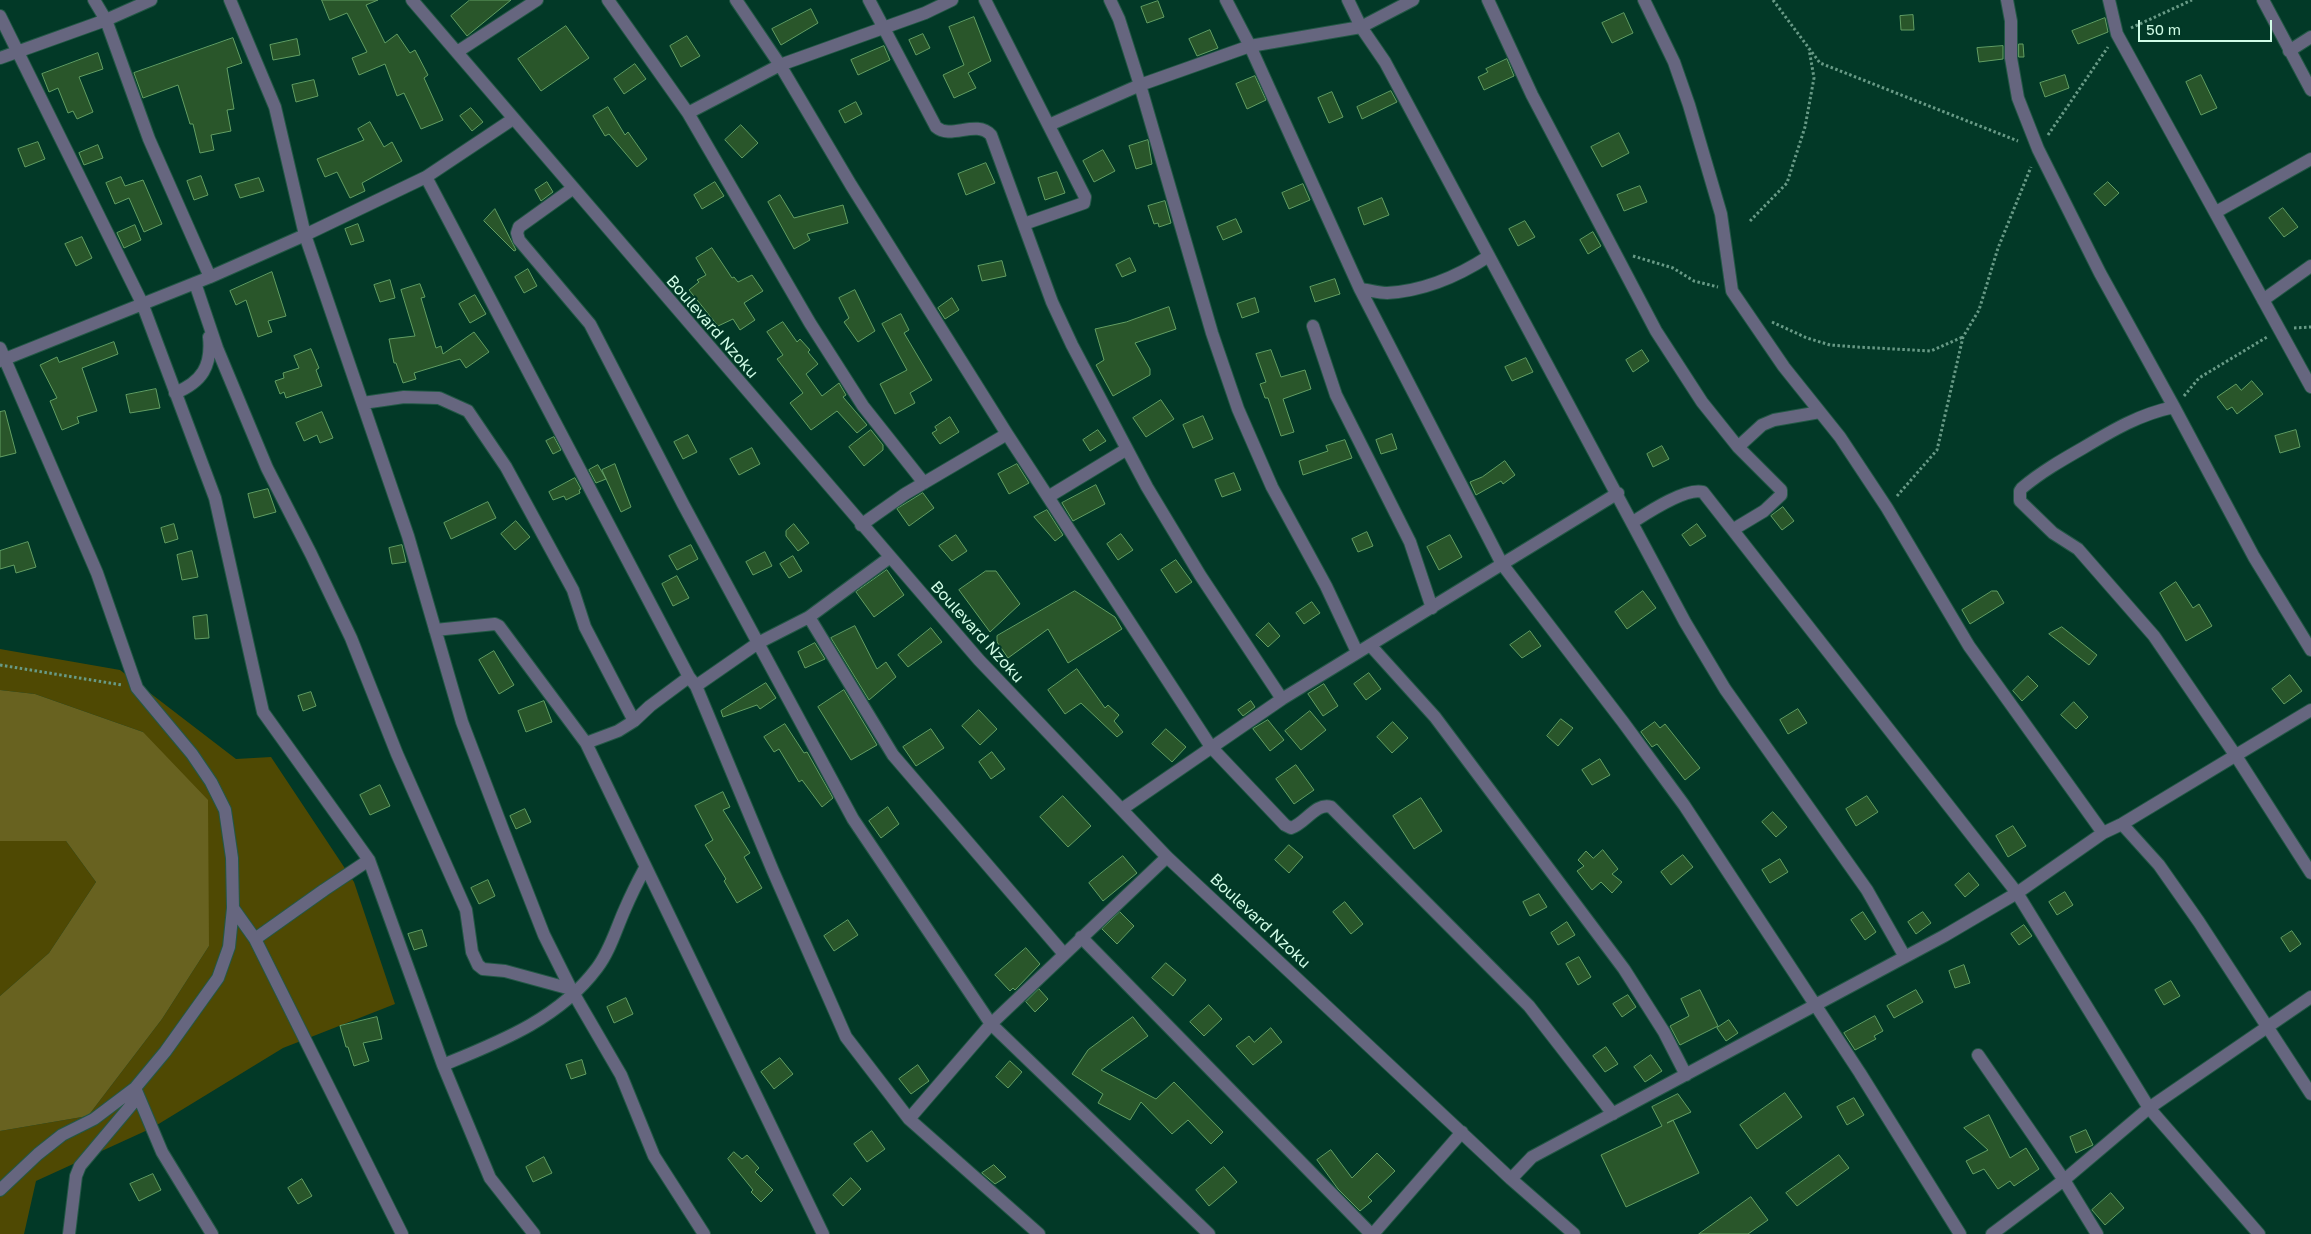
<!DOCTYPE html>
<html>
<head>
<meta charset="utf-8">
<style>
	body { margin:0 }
	#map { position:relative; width:2311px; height:1234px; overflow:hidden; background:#023927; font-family:"Golos Text",sans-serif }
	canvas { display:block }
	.scale { position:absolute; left:2138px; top:20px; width:134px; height:22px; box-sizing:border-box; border:2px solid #d1fde7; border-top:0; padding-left:6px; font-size:15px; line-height:18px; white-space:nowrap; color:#d1fde7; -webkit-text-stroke:4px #023927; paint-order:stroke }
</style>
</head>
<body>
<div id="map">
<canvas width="2311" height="1234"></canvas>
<div class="scale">50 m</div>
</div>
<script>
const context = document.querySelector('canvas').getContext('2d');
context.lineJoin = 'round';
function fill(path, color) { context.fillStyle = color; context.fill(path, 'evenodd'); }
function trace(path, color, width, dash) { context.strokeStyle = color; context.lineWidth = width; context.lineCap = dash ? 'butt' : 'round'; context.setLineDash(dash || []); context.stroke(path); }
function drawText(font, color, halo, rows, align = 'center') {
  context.font = font + ' "Golos Text",sans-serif'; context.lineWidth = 4.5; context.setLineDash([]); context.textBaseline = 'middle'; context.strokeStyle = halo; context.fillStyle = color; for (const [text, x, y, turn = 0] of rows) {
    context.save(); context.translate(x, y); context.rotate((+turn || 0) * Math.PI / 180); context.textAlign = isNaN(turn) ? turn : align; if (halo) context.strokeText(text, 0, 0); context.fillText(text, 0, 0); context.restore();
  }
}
fill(new Path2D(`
	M0,649l120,21 116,89 35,-2 83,125 41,122 -112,44 -131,80 -116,53 -12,53h-24v-103l88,-15 74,-97 47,-73 -66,-214 -108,-38 -35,-4z
	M0,841h66l30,41 -47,71 -49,43z`), '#4f4903');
fill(new Path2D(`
	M0,690l35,4 108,38 65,68 1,146 -47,73 -74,97 -88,15v-135l49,-43 47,-71 -30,-41h-66z`), '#686220');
const building = new Path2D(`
	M322,0h56l-12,5 19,38 12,-9 13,19 5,-3 13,25 -4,3 19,42 -22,9 -17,-36 -7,3 -12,-32 -26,11 -7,-17 15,-6 -20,-39 -17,7z
	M470,0h41l-44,36 -16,-20z
	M1158,1l6,16 -17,6 -6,-16z
	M811,9l7,14 -37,22 -9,-16z
	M1624,13l9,20 -21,10 -10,-20z
	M1913,15l1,15h-13l-1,-14z
	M974,17l17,44 -23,12 8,15 -22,10 -11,-23 21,-10 -15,-38z
	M2105,18l3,14 -30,12 -6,-13z
	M566,26l23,32 -48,33 -23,-32z
	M1210,30l8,18 -21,8 -8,-17z
	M923,34l7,14 -14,7 -7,-15z
	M687,36l13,20 -19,11 -11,-21z
	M233,38l9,25 -15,5 7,41 -7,1 4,21 -20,4 3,15 -14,3 -7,-29h-3l-12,-39 -35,13 -9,-25z
	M297,39l3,16 -27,5 -3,-15z
	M2019,44h4l1,13h-5z
	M884,46l6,14 -32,15 -7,-15z
	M2003,46v13l-24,3 -2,-14z
	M98,53l5,16 -24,8 14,35 -16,7 -4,-8 -5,2 -10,-25 -9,4 -7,-18z
	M1507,59l7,17 -30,14 -6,-13 10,-5 -2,-3z
	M635,64l11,15 -22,15 -10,-15z
	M2065,75l4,13 -24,9 -5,-14z
	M2201,75l16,33 -16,7 -15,-33z
	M1255,76l11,24 -19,9 -11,-25z
	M314,80l4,16 -22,6 -4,-17z
	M1391,91l6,11 -35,17 -5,-12z
	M1332,92l11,25 -14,6 -11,-25z
	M856,102l6,12 -17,9 -6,-12z
	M608,107l17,28 3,-3 19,27 -10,8 -28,-33 -4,2 -12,-20z
	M471,108l12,14 -11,9 -12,-15z
	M370,122l14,25 8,-5 10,19 -40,22 3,8 -15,7 -13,-26 -12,5 -8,-18 47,-19 -6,-11z
	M741,125l17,18 -16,15 -17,-18z
	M1619,133l10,20 -27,14 -11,-20z
	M1148,140l4,24 -16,5 -7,-23z
	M38,142l7,17 -20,8 -7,-18z
	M98,145l5,13 -19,7 -5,-12z
	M1103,150l12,21 -21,11 -11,-21z
	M986,163l9,20 -29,12 -8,-21z
	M1057,172l8,21 -20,7 -7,-22z
	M201,176l7,19 -14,5 -7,-19z
	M121,177l4,9 18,-6 19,44 -18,8 -15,-34 -14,6 -9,-21z
	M259,178l5,13 -24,7 -5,-13z
	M547,182l6,10 -12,9 -6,-11z
	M715,182l9,14 -22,13 -8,-14z
	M2108,182l11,11 -14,13 -11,-12z
	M1303,184l7,16 -21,9 -7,-16z
	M1640,186l7,16 -23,9 -7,-16z
	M780,195l14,23 49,-13 5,18 -41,11 3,6 -16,9 -26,-47z
	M1382,198l7,17 -25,10 -6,-17z
	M1165,201l6,22 -12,4 -1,-4 -4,1 -6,-18z
	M2283,208l15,19 -14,10 -15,-19z
	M495,209l21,41 -2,1 -30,-30z
	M1236,219l6,13 -19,8 -6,-13z
	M1525,221l10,16 -17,9 -9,-17z
	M358,224l6,17 -13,4 -6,-16z
	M135,225l6,15 -17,8 -7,-15z
	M1593,232l8,14 -13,8 -8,-14z
	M82,237l10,21 -16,8 -11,-22z
	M712,248l20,30 2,-1 4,5 14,-7 11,16 -19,12 11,17 -15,10 -7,-11 -15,7 -29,-36 10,-8 -2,-2 9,-5 -10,-17z
	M1130,258l6,13 -14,6 -6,-12z
	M1002,261l4,15 -24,5 -4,-15z
	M528,269l9,17 -13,7 -9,-16z
	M272,272l14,44 -18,5 4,11 -14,5 -12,-37 -10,5 -6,-14z
	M1335,279l5,15 -25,8 -5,-15z
	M390,280l5,18 -15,4 -6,-17z
	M420,284l5,13 -4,1 15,50 5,-2 2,8 31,-22 15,20 -23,16 -6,-9 -46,14 2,6 -13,4 -7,-20h-2l-5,-24 26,-3 -14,-46z
	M855,290l20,41 -17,11 -14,-20 5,-4 -10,-20z
	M475,295l11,19 -16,9 -11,-19z
	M952,298l7,12 -14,9 -7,-11z
	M1255,298l4,14 -17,6 -5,-14z
	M1169,307l7,22 -41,14 15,26v6l-37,21 -17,-31 8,-5 -9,-31 31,-7z
	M901,314l8,16 -5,3 28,47 -22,13 5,10 -20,11 -15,-30 27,-14 -25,-46z
	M783,322l14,20 3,-3 10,11 -2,2 10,12 -12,10 16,22 17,-13 7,12 -3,2 24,28 -10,8 -20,-22 -26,19 -21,-27 13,-10 -26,-34 6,-4 -16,-23z
	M114,342l4,12 -36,14 15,43 -20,6 2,6 -17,7 -12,-29 7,-3 -17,-33 17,-8 2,5z
	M311,349l8,19 -3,2 6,16 -36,12 -2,-6 -4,2 -5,-13 9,-3 -1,-5 16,-5 -5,-12z
	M1271,350l10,27 24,-7 6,19 -28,10 11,33 -13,4 -13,-38h-3l-5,-14 6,-2 -10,-28z
	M1642,350l7,11 -16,11 -7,-12z
	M1526,358l7,14 -21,9 -7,-14z
	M2252,381l11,13 -26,20 -5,-7 -5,3 -10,-13 19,-13 5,6z
	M156,389l4,19 -30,5 -4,-18z
	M1161,400l13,19 -28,18 -13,-19z
	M5,411l11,42 -16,4v-45z
	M322,412l11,26 -13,5 -3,-8 -13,6 -8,-18z
	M1203,416l10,23 -20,9 -10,-23z
	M950,417l9,15 -19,12 -8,-11 5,-3 -2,-3z
	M871,430l12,15v5l-19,16 -15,-19z
	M1098,430l8,11 -16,10 -7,-11z
	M2296,430l4,17 -20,6 -5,-17z
	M1392,434l5,15 -16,5 -5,-14z
	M688,435l9,17 -14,7 -9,-17z
	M554,437l7,13 -8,4 -7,-13z
	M1345,440l7,18 -49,17 -4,-14 29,-10 -2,-5z
	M1662,446l7,13 -16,8 -6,-13z
	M752,448l8,16 -21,11 -9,-16z
	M1505,461l10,14 -12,9 -2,-3 -25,14 -6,-13 12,-5z
	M615,464l16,43 -10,5 -19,-42z
	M1017,464l12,19 -20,11 -11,-20z
	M598,465l8,14 -10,4 -7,-13z
	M1234,473l7,17 -19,7 -7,-17z
	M575,478l6,11 -2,1 1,3 -14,7 -2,-4 -11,4 -4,-8z
	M1096,485l9,19 -32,17 -11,-18z
	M268,489l8,23 -22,6 -6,-24z
	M923,493l11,15 -25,18 -12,-17z
	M488,502l8,16 -45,21 -7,-16z
	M1783,507l11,14 -12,9 -11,-14z
	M1047,510l16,25 -8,6 -21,-24z
	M516,521l14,16 -15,13 -14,-16z
	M174,524l4,15 -13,4 -4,-15z
	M794,524l15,19 -11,8 -12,-15v-5z
	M1697,524l9,12 -16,10 -8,-11z
	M1367,532l6,14 -15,6 -6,-13z
	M1121,534l12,16 -15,10 -11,-16z
	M956,535l11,16 -15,10 -13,-15z
	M1450,535l12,22 -23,13 -12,-23z
	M28,542l8,25 -20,6 -2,-8 -14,4v-18z
	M402,545l4,17 -14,2 -3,-16z
	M691,545l7,14 -21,11 -8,-14z
	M192,551l6,26 -16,3 -5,-25z
	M765,552l7,14 -19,9 -7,-13z
	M793,556l9,15 -13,7 -9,-14z
	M1176,560l16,22 -16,11 -15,-23z
	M887,570l17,25 -30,22 -18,-25z
	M986,571h10l24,33 -30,28 -31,-42z
	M677,576l12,22 -16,8 -11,-22z
	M2176,582l17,26 6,-4 13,22 -26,15 -26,-48z
	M1075,591l40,26 7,12 -54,34 -20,-34 -40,29 -11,-16v-6z
	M1643,591l13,17 -29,21 -12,-17z
	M1992,591h5l7,12 -34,21 -8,-14z
	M1312,602l8,11 -16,11 -8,-11z
	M207,615l2,23 -14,1 -2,-22z
	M1269,623l11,13 -12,11 -12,-12z
	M855,626l22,43 9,-7 10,15 -27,23 -38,-62z
	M2062,627l35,28 -8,10 -40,-31z
	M931,628l11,14 -34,25 -10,-12z
	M1530,631l11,15 -19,12 -12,-13z
	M815,643l10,16 -20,9 -7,-16z
	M494,651l20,34 -15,9 -20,-34z
	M1077,669l28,39 3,-3 11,10 -5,6 9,11 -6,5 -36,-34 -16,11 -17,-24z
	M1369,673l12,16 -15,11 -12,-16z
	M2290,675l12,16 -18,13 -12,-15z
	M2028,676l10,10 -16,15 -9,-10z
	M766,683l10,15 -16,11 -3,-4 -34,12 -2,-6z
	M1324,684l14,22 -15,10 -15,-22z
	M844,690l33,55 -26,15 -33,-53z
	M311,692l5,14 -13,5 -5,-15z
	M544,701l8,21 -26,10 -8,-21z
	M1251,701l4,6 -12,9 -5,-6z
	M2074,702l14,15 -12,12 -15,-14z
	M1798,709l9,14 -19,11 -8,-14z
	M979,710l18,19 -17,16 -18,-19z
	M1310,711l16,19 -25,20 -16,-19z
	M1561,719l12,9 -15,18 -11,-10z
	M1268,720l16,20 -14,11 -17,-22z
	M1393,722l15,16 -16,15 -15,-16z
	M1655,722l5,6 5,-4 35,44 -15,12 -28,-36 -5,3 -11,-15z
	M785,724l19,29 3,-1 26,46 -11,9 -20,-27 -3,2 -20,-33 -5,3 -10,-15z
	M931,729l13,19 -28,18 -13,-19z
	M1166,729l20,18 -14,15 -20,-18z
	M992,752l13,17 -14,10 -12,-17z
	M1600,759l10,16 -18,10 -10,-15z
	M1296,765l18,25 -20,14 -18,-25z
	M380,785l10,21 -20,9 -10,-20z
	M723,792l7,15 -7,3 27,43 -6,4 18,31 -25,15 -13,-22 2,-2 -21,-34 8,-5 -18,-34z
	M1063,796l28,30 -23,21 -28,-30z
	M1867,796l11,16 -22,14 -10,-17z
	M1421,798l21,33 -28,18 -21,-33z
	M888,807l11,17 -18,14 -12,-17z
	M525,809l6,13 -15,7 -6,-13z
	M1773,812l14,15 -11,10 -14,-15z
	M2013,826l13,20 -18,11 -12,-21z
	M1289,845l14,12 -14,16 -14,-13z
	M1603,850l15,19 -6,5 10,8 -10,11 -11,-11 -9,8 -15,-19 7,-5 -6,-6 8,-9 7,7z
	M1683,855l10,12 -22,18 -10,-13z
	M1123,856l14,17 -34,28 -14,-18z
	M1780,859l8,13 -18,11 -8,-13z
	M1969,873l10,12 -14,12 -10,-12z
	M488,880l7,16 -16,8 -8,-16z
	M2065,892l8,13 -16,10 -8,-13z
	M1539,894l8,13 -17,9 -7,-14z
	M1345,902l18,22 -12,10 -18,-22z
	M1120,912l14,14 -17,18 -15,-15z
	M1863,912l13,20 -11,8 -14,-20z
	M1923,912l8,11 -15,11 -8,-12z
	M848,920l10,15 -24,16 -10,-15z
	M1567,922l8,13 -17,10 -7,-12z
	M2024,925l8,11 -13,9 -8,-11z
	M422,930l5,16 -13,4 -6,-16z
	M2292,931l9,13 -11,8 -9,-14z
	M1026,948l14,16 -25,26 -2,-2 -3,3 -15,-16z
	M1579,957l12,20 -13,8 -12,-21z
	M1166,963l20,17 -13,16 -21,-18z
	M1964,965l6,18 -15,5 -6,-17z
	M2171,981l9,15 -16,9 -9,-15z
	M1039,989l9,10 -13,13 -9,-10z
	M1700,990l18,36 -38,19 -10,-19 19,-10 -8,-17z
	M1916,990l7,12 -29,16 -7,-12z
	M1628,995l8,12 -14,10 -9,-13z
	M626,998l7,16 -19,9 -7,-16z
	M1209,1005l13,14 -18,17 -14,-14z
	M1875,1016l8,15 -9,5 2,3 -21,11 -11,-17z
	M377,1017l5,22 -19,4 6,18 -15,5 -6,-19h-2l-6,-21z
	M1133,1017l15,19 -47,34 55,29 18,-17 49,50 -12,12 -23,-24 -16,14 -31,-32 -11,18 -32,-17 5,-9 -31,-20 16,-24z
	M1729,1020l9,13 -12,8 -9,-13z
	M1271,1028l11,14 -29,23 -17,-19 13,-10 5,6z
	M1606,1047l12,17 -13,8 -12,-16z
	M1651,1055l11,16 -17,11 -11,-15z
	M780,1058l13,16 -19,15 -13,-17z
	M582,1060l4,14 -15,5 -5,-14z
	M1010,1061l12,11 -14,16 -12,-11z
	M918,1065l11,16 -18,13 -12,-15z
	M1785,1093l17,24 -45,32 -17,-24z
	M1678,1094l13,18 -24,11 6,-3 26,53 -73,34 -25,-52 61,-29 -10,-19z
	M1854,1098l10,17 -17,10 -10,-18z
	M1989,1115l21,43 16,-10 13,21 -25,17 -4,-5 -12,8 -14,-20 -11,5 -7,-13 22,-11 -24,-22z
	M2086,1130l7,15 -17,8 -6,-16z
	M872,1131l13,18 -18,13 -13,-18z
	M1331,1150l21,28 25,-25 18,18 -27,26 4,4 -12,10 -22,-22 -21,-29z
	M734,1152l8,7 5,-4 12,13 -4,4 18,18 -12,12 -10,-10 2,-2 -25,-31z
	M1839,1155l10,13 -52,38 -11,-13z
	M544,1157l8,16 -19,9 -7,-15z
	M994,1165l12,12 -11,7 -13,-11z
	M1224,1167l13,15 -28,24 -13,-16z
	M153,1174l8,16 -22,11 -9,-17z
	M851,1178l10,11 -18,17 -10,-11z
	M302,1179l10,17 -14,8 -10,-16z
	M2111,1193l13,15 -19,17 -13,-15z
	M1751,1197l17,23 -20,14h-49z`);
fill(building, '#29562a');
trace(building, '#629e63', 1);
const minor = new Path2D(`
	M94,0l12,20 43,119 61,138
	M230,0l45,107 30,128 103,301 54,186 41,108 41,105 27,54 50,86 33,81 50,78
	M412,0l567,660 188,197 344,322 63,55
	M608,0l80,113 122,210 53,83 61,77
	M736,0l44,65 71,120 156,249 204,313 74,78 6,3c14,-4 25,-26 40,-21l198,199 84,108
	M869,0l67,127c15,13 40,-8 55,8l61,167 20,43 75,142 53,88 82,124
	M985,0l100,197 -1,6 -60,21
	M1110,0l9,19 21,66 72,248 26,76 34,78 54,99 31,66
	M1226,0l24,46 110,243 142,275 121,158 61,83 176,268 100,161
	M1348,0l13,27 24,35 300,560 40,67 142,201 38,67
	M1488,0l44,95 124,236 46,71 36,45 43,43v5l-17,16 -30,18
	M1644,0l30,62 15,43 32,109 11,77 52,76 56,70 47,71 82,138 134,187
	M2007,0l4,21v37l7,40 20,51 62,124 74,134 80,150 57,93
	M2109,0l8,34 194,353
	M2263,0l48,90
	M0,16l142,287 73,195 48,214 106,148 74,205 47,113 44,56
	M2289,51l22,-14
	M457,52l80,-52
	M0,58l106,-38 45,-20
	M688,113l92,-48 145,-52 27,-13
	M1049,125l91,-40 110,-39 111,-19 52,-27
	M426,177l263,500 7,9 77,185 73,166 63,82 130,115
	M572,189l-53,38 -2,6 2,7 71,84 93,180 170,315 138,205 218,210
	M2216,212l95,-53
	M195,283l22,65 50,120 44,86 40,84 46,116 69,156 6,42 6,13 5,4 22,2 66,18
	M1360,289c9,1 19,4 27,4 37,-2 73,-18 102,-37
	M2263,300l48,-34
	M1313,326l23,69 74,147 22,66
	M0,348l97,225 40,115 55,66 19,28 14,28 7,48 1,50 -4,39 -11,31 -53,74 -30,36 -41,31 -32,16 -24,19 -38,36
	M0,361l210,-84 95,-42 121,-58 87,-58
	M175,393c27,-11 37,-27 34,-56
	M363,403l41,-6 35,1 29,13 38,56 67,123 12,37 49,94
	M2174,407c-34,7 -61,23 -91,41 -21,12 -42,24 -61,40l-2,3v10l33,32 25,16 76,87 82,120 75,117
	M1738,447l24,-22 12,-5 46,-8
	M1048,497l79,-48
	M1633,522c14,-9 53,-35 70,-30l314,401 132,215 110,126
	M861,525l44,-31 102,-60
	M809,617l84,138 171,199
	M435,630l60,-6 4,2 87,117 237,491
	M1370,645l65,72 189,252 40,63 22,43
	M696,686l62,-43 51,-26 80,-59
	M586,743l32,-12 16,-10 16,-15 39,-29
	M1122,809l160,-110 336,-206
	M2122,824l37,41 40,57 112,172
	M233,908l22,31 147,295
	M1081,937l290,297
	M255,939l69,-49 45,-30
	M1978,1055l86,125 33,54
	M443,1065c56,-23 116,-46 154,-97 13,-17 19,-39 28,-59 6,-14 13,-28 20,-41
	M135,1088l27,64 50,82
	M909,1119l82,-95 176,-167
	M1511,1179l21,-22 412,-221 73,-43 86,-60 19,-9 189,-114
	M69,1234l7,-58 4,-10 58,-69
	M1373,1234l89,-102
	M1992,1234l72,-54 85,-72 162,-111`);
trace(minor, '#235846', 14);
trace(new Path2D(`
	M1773,0l47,63 198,78
	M2131,28l61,-28
	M2048,135l60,-88
	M1750,221l37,-38 18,-56 9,-49 -5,-29
	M1633,256l40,12 21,13 24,6
	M1772,322l35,16 23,7 27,2 74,4 32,-14
	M2294,328l17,-1
	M2184,396l15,-18 68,-41
	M1897,496l40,-46 26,-113 16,-27 19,-62 33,-81
	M0,665l122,20`), '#689a86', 3, [2.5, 2.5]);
trace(minor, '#66667f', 12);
drawText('16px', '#d1fde7', '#023927', [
	["Boulevard Nzoku",712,327,49],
	["Boulevard Nzoku",977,632,48],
	["Boulevard Nzoku",1260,921,43]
]);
</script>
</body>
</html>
